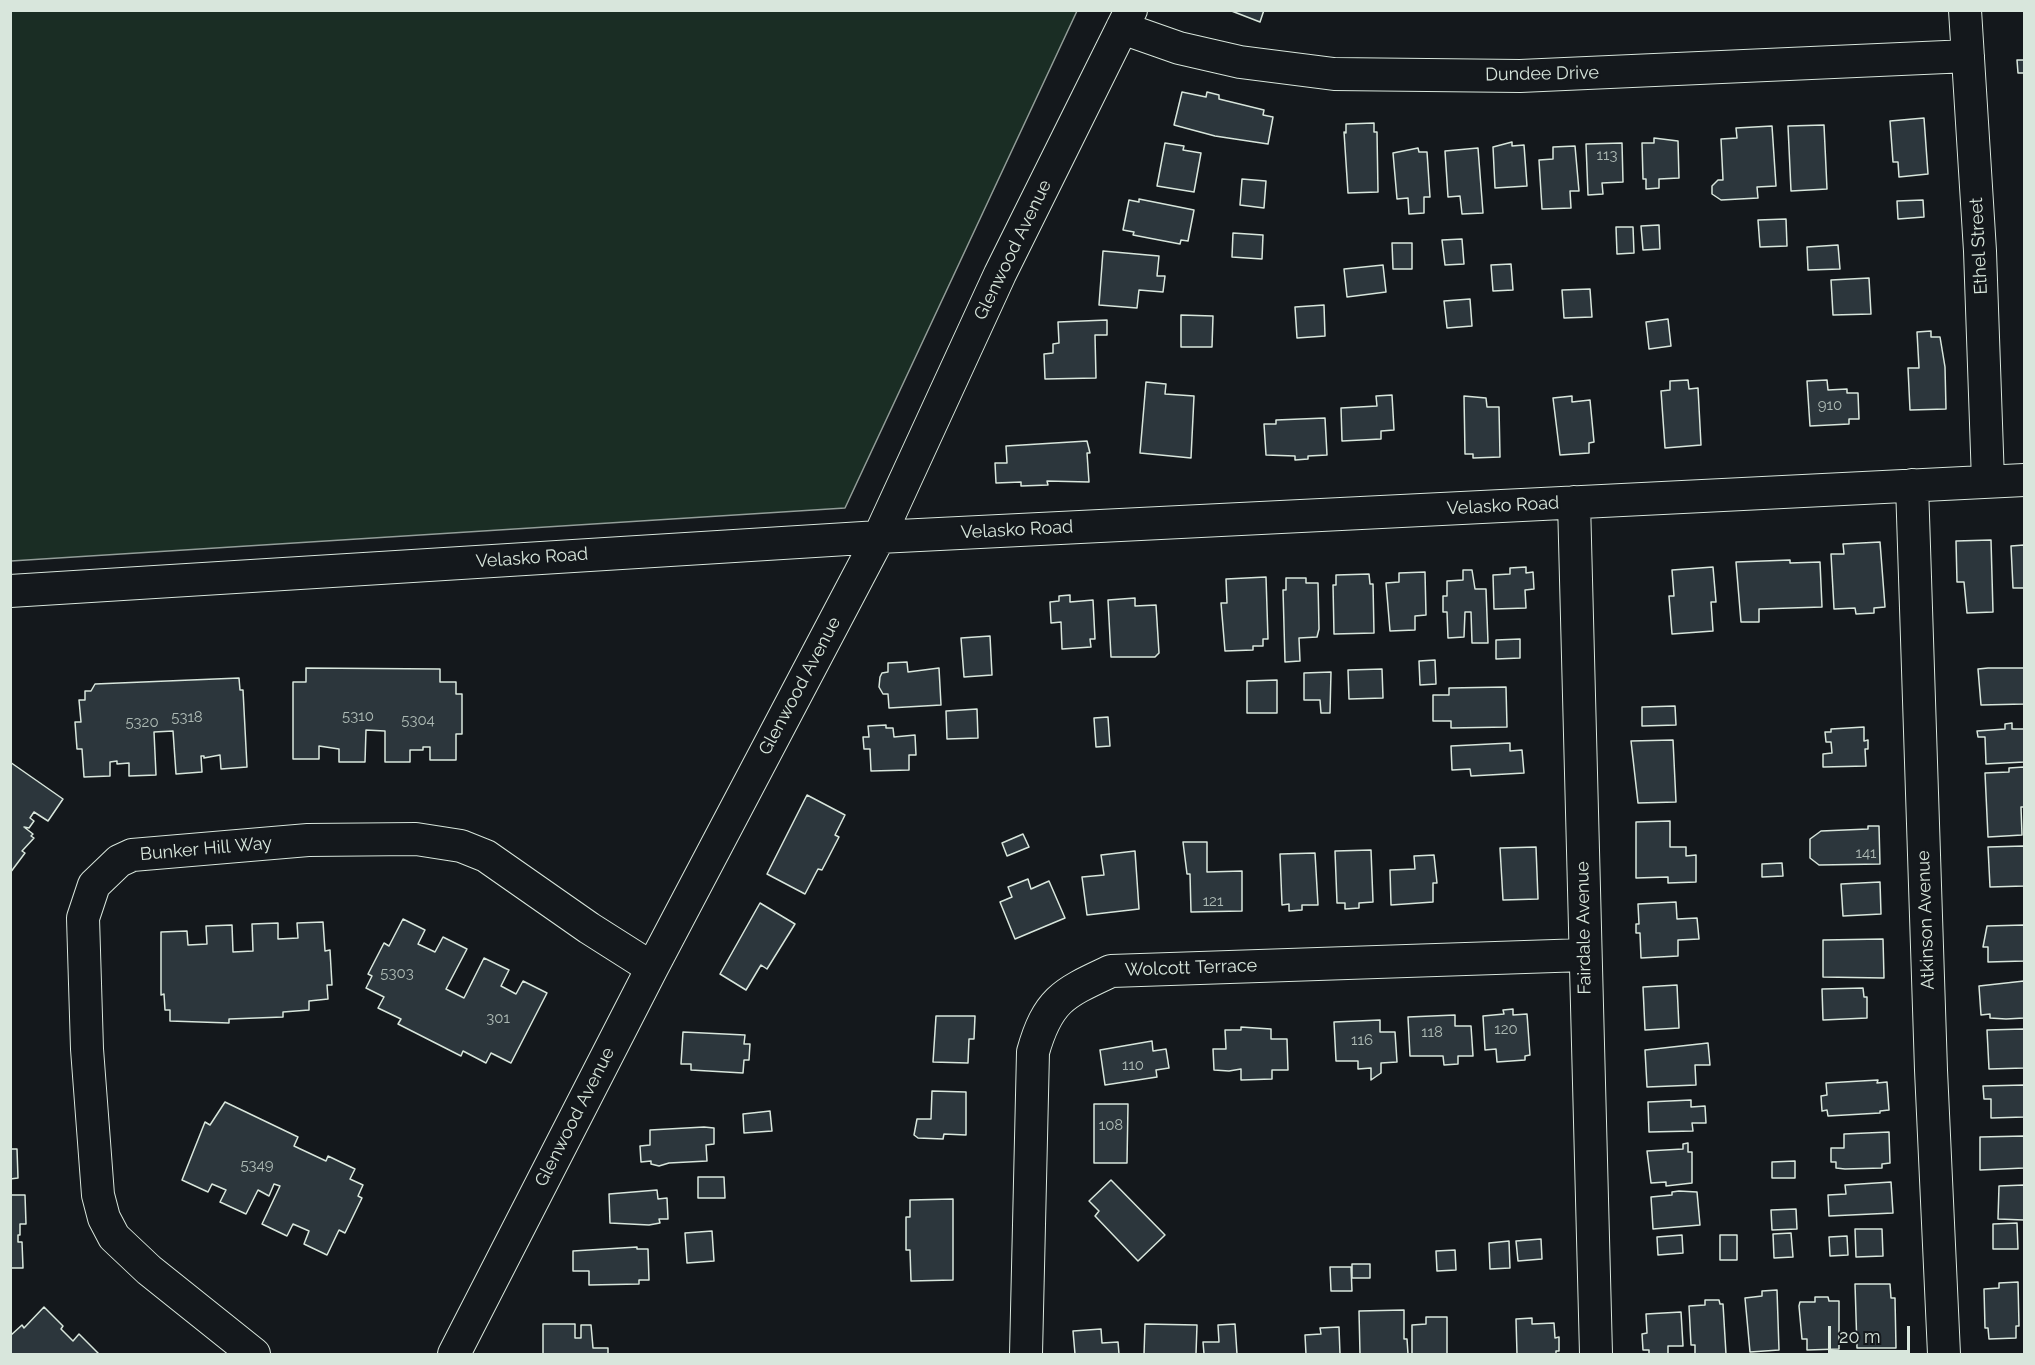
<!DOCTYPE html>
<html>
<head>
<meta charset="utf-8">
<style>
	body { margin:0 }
	#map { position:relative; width:2035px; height:1365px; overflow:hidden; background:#14181c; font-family:Raleway,sans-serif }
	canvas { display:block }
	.frame { position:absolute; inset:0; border:12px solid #d8e6dc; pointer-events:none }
	.scale { position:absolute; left:1828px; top:1326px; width:82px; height:27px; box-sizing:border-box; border:3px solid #d8e6dc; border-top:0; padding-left:8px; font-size:18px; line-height:21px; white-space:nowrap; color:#d8e6dc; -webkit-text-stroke:4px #14181c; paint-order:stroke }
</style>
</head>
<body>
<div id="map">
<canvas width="2035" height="1365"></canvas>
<div class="frame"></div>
<div class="scale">20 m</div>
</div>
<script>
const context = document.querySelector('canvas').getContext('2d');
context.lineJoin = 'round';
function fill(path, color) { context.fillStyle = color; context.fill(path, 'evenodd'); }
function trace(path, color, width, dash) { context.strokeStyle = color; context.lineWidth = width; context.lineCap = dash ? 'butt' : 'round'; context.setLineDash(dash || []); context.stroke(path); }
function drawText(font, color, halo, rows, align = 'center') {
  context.font = font + ' Raleway,sans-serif'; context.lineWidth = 4.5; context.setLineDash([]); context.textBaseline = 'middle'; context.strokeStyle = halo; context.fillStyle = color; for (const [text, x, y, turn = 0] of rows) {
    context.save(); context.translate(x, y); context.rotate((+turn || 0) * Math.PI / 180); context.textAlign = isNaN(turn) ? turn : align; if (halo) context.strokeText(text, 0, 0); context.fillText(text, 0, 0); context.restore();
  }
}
const green = new Path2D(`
	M11,10h1066v1l-232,497 -834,53z`);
fill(green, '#1a2d24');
trace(green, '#939e99', 1.5);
const building = new Path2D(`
	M1229,10h35l-4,12z
	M2017,60h7v13h-6z
	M1182,92l24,5 1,-5 12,3v4l45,11 -1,5 10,2 -5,27 -53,-8 -41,-11z
	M1924,118l4,56 -29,3 -1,-15h-5l-3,-41z
	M1374,123v9h3l1,60 -30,1 -4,-61 2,1v-9z
	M1824,125l3,64 -36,2 -3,-65z
	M1772,126l4,60 -19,1 1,11 -37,2 -9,-6v-8l6,-6h5l-2,-41 16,-1 -1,-10z
	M1654,138l24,3 1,37 -20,1v9l-13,1v-10h-3l-1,-36h12z
	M1512,142v4l12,-1 3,41 -32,2 -2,-41z
	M1165,143l19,3 -1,4 18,3 -7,39 -37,-6z
	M1622,143l1,39 -21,1 1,11 -15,1 -2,-51z
	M1575,146l4,45h-9l1,17 -29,1 -3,-49 14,-1v-12z
	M1418,148l1,4h8l3,45h-6v16l-15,1 -1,-16 -11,1 -4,-46z
	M1478,148l5,65 -21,1 -2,-18 -12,1 -3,-46z
	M1242,179l24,2 -2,27 -24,-3z
	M1139,199l55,11 -6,31 -7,-1 -1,4 -47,-9 1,-3 -11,-2 6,-30 10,2z
	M1923,200l1,17 -26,2 -1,-18z
	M1786,219l1,27 -27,1 -2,-27z
	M1659,225l1,24 -17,1 -2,-24z
	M1616,227h17l1,26 -17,1z
	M1233,233l30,2 -1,24 -30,-2z
	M1462,239l2,25 -19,1 -3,-25z
	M1392,243h20v26h-19z
	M1838,245l2,24 -32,1 -1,-23z
	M1103,251l56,5 -2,20h8l-2,16 -24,-2 -2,18 -38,-3z
	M1511,264l2,26 -20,1 -2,-26z
	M1383,265l3,27 -39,5 -3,-28z
	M1869,278l2,36 -38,1 -2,-35z
	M1590,289l2,28 -28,1 -2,-28z
	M1470,299l2,27 -25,2 -3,-27z
	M1324,305l1,31 -28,2 -2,-31z
	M1181,315l32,1 -1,31h-31z
	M1668,319l3,27 -22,3 -3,-27z
	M1107,320v15h-12l1,43 -51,1 -1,-25 9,-1v-9l6,-1 -1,-21z
	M1931,331v6h9l5,30 1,42 -36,1 -2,-42h11l-2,-36z
	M1688,380l1,9 9,-1 3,57 -36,3 -4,-57 9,-1v-9z
	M1827,380l1,10 19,-1v4h11l1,26h-10v5l-39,2 -3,-45z
	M1146,382l20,2 -1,10 29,2 -3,62 -51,-5z
	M1392,395l2,35 -13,1v8l-39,2 -1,-33 36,-2 -1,-10z
	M1464,396l22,2 1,9h12l1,50 -27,1v-4h-8z
	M1572,396v6l18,-2 4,42 -5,1v10l-29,2 -7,-57z
	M1325,418l2,37 -19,1v3l-13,1v-4l-29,-1 -2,-31h12v-4z
	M1087,441l3,12h-3l2,29 -42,-1 1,4 -27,1v-4l-25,1 -1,-20h12l-1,-17z
	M1991,540l2,72 -26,1 -3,-31h-7l-1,-41z
	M1880,542l5,65 -11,1v5l-18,1 -1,-6 -21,1 -3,-55h13l-1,-10z
	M2024,545v43h-11l-2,-42z
	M1790,560v3l30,-1 2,45 -63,2v13h-18l-5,-60z
	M1526,567v6l7,-1 1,17 -9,1 1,18 -32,1 -1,-34 17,-1v-6z
	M1713,567l3,35h-5l2,29 -41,3 -3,-38h5l-2,-26z
	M1463,570h9l3,19h11l2,54h-16l-1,-31h-6l-1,25 -16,1 -1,-26h-4v-16h4v-15l16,-1z
	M1425,572l1,43 -11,1v14l-25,1 -4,-48 13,-1v-9z
	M1369,574l1,10h3l1,49 -40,1 -1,-49h3v-10z
	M1266,577l2,62h-5v7h-10v4l-28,1 -4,-48h6l-1,-24z
	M1286,578h20v5h12l1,46 -2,8 -18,1 1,23 -15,1 -2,-72h3z
	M1070,595v7l23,-2 2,39h-5l1,8 -29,2 -1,-27 -10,1 -1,-21 9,-1v-5z
	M1135,598v8l21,-1 3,48 -4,4h-44l-3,-57z
	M990,636l2,39 -28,2 -3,-39z
	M1520,639v19l-24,1v-19z
	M1435,660l1,24 -16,1 -1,-24z
	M907,662l1,10 31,-4 2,37 -52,3 -1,-14h-5l-4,-7 1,-10 2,-4 6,-1v-9z
	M306,668l134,1v13h16v12h6v40h-6v26h-26v-13h-7v3h-13v12h-25v-31l-19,-1 -1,32h-26v-13l-20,-3v13h-26v-77h13z
	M1988,668h36v36l-43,1 -3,-36z
	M1382,669l1,29 -34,1 -1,-29z
	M1331,672l-1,41h-9l-1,-13h-16v-27z
	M239,678l1,12h3l4,77 -26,2 -1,-14 -16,3v-2h-3l1,16 -26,2 -3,-43 -19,1 2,43 -27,1v-13l-12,1v-3l-7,1v14l-26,1 -2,-28h-5l-2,-27h6l-2,-22h6v-9h6l4,-7z
	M1277,680v33h-30v-32z
	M1506,687l1,40 -56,1v-7h-18v-26h16v-7z
	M1675,706l1,19 -34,1v-19z
	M977,709l1,29 -31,1 -1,-28z
	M1108,717l2,29 -14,1 -2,-29z
	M2012,723v6h12v33l-38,2 -1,-27h-7l-1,-6 28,-2v-5z
	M886,725v3h7l1,9 21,-2 1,20h-7v15l-38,1 -1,-22h-6l-1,-12h6l-1,-11z
	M1864,727v14l4,-1v9h-3l1,17 -43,1v-13l9,-1 -1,-11h-5l-1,-10h6v-3z
	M1673,740l3,62 -38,1 -7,-62z
	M1510,743v8l12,-1 2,23 -53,3 -1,-7 -18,1 -1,-24z
	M10,762l53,37 -15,22 -14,-9 -4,6 4,3 -5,7 -5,-1 9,7 -2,2 3,2 -12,13 3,2 -15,20z
	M2024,767v40h-3l1,28 -34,2 -3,-64 24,-1v-4z
	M807,795l38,20 -10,20 4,2 -17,33 -4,-1 -13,25 -38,-20z
	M1670,821v26h16v9l10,-1v27l-28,1v-6l-32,1v-56z
	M1868,826h11l1,38 -61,1 -9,-7v-19l11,-8 47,-2z
	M1023,834l6,13 -22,9 -5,-13z
	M1183,842h24v30l35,-1v40l-51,1 -1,-38h-3z
	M2024,846v40l-34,1 -2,-40z
	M1536,847l2,52 -35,1 -3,-52z
	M1371,850l2,52 -14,1v5l-14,1v-6h-8l-2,-52z
	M1135,851l4,58 -52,6 -5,-38 22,-2 -3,-20z
	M1315,853l3,52h-16v5l-13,1v-7l-7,1 -2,-51z
	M1434,855l3,28h-4v19l-42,3 -1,-35 25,-1 -1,-13z
	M1782,863l1,13 -21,1v-13z
	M1028,879l3,10 18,-8 16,37 -50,21 -15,-37 12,-5 -4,-10z
	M1880,882l1,32 -38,2 -2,-32z
	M1676,902l1,17 20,-1 2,21 -21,1v16l-37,2 -1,-25h-4v-9h3l-1,-20z
	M760,903l35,21 -28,45 -6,-4 -15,25 -26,-16z
	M403,919l22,11 -7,14 17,8 8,-15 24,12 -21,40 18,9 20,-40 25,12 -8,16 15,8 7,-13 24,12 -36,70 -20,-10 -5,10 -23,-12 -2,5 -63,-32 3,-5 -23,-11 6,-11 -18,-9 6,-12 -4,-2 16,-31 5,3z
	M323,922l2,29 5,-1 2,35h-5l1,14 -19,2v9l-26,2v5l-54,2v4l-59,-2v-11h-5l-1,-16 -3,1v-63l26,-1 1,14 19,-1 -1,-18 26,-1 1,27 20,-1 -1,-27 26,-1v16l20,-1 -1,-15z
	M2024,925v36l-36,1v-15h-5l4,-21z
	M1883,939l1,39 -61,-1v-37z
	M2024,981v37l-18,1 -16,-1v-4l-9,1 -2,-29z
	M1677,985l2,43 -34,2 -2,-43z
	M1863,988l1,9h3v21l-44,2 -1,-31z
	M1513,1009v6l14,-1 3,41 -5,1v4l-28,2 -1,-13 -11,1 -2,-34 21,-2 -1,-4z
	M1455,1015v11h16l2,30h-15v8l-14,1 -1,-9h-33l-2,-39z
	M936,1016h39l-1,23h-5l-1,24 -35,-1z
	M1380,1020v12h15l2,30 -16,1v10l-10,7v-12l-13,1v-8h-22l-2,-39z
	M1241,1027l30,2v10h16l1,31h-16v9l-31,1v-11l-12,2 -15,-1 -1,-21h13l-1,-19h16z
	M2024,1029v39l-35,1 -2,-39z
	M683,1032l62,3 -1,9h6l-1,16h-5l-1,13 -52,-3v-6h-10z
	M1152,1041l1,10 13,-2 3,19 -13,2 1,7 -52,8 -5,-35z
	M1708,1043l2,22h-15l1,20 -49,2 -2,-37z
	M1878,1080l-1,3 10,-1 2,28 -9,1v2l-52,3 -1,-6 -5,1 -1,-15 6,-1 -1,-12z
	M2024,1085v32l-33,1v-19h-7l-1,-13z
	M932,1091l34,1v43l-22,-1 -1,5 -25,-1 -4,-3 3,-16h14z
	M1691,1100v7l14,-1 1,17h-14l1,8 -44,1 -1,-30z
	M225,1102l73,35 -4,9 32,15 2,-5 27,13 -5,10 13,6 -5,11 4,2 -17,35 -6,-3 -12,25 -23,-11 5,-13 -16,-7 -6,12 -25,-12 18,-38 -6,-2 -5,12 -11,-6 -12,24 -26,-12 6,-12 -14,-6 -4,8 -26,-12 23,-58 5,3z
	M1094,1104h34l-1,59h-33z
	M770,1111l2,20 -28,2 -1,-19z
	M704,1127l10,1v16l-8,1 1,16 -38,2 -10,3 -8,-2v-3l-10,1 -1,-16 10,-1v-15z
	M1889,1132l1,31 -8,1v4l-37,1 -9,-1v-6h-5v-14h13v-14z
	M2024,1136v32l-44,2v-33z
	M1688,1143v9h4v31l-26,3v-4l-15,1 -4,-32 36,-2v-5z
	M10,1149h7l1,29 -8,1z
	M1795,1161v17h-23v-16z
	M698,1177h26l1,21h-27z
	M1111,1180l54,55 -27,26 -43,-45 4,-5 -10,-10z
	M1891,1182l2,31 -64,3 -1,-21 18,-1 -1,-9z
	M2024,1185v35l-26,-1 1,-33z
	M657,1190l1,9 9,-1 1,21h-9l1,4 -11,2 -39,-2 -1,-29z
	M1679,1191l18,1 3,33 -47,4 -2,-32 21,-2v-3z
	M10,1195h15l1,29h-6v11h-2v7h4l1,26h-13z
	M953,1199v81l-42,1 -1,-31h-4v-33h4v-17z
	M1796,1209l1,20 -25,1 -1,-20z
	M2017,1223l1,26h-25v-25z
	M1855,1229h27l1,27 -27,1z
	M712,1231l2,30 -27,2 -2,-30z
	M1791,1233l2,24 -19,1 -1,-24z
	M1682,1235l1,18 -25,2 -1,-18z
	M1720,1235h17v25h-17z
	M1847,1236l1,19 -18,1 -1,-19z
	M1541,1239l1,20 -24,2 -2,-20z
	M1509,1241l1,27 -20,1 -1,-26z
	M637,1247v2h11l1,31h-10v4l-50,1v-14h-16v-20z
	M1455,1250l1,20 -19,1 -1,-20z
	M1352,1264h18v14h-18z
	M1330,1267h21l1,24h-21z
	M2018,1282l1,44h-3v12l-27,1 -1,-11h-3l-1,-39 15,-1v-5z
	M1855,1284h35l1,14h4l1,50h-39z
	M1777,1290l2,60 -29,2 -5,-54 17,-2v-5z
	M1815,1297h13l1,4h10v48l-32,1v-11h-5l-3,-33 1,-4h15z
	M1705,1300h14l1,4h3l3,50h-31v-9h-4l-2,-39 16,-1z
	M44,1307l19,19 -2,3 12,12 6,-7 20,20h-89v-18l12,-11 2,3z
	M1404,1310v29h3l1,15h-48l-1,-43z
	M1681,1312l2,34h-15v8h-19v-4h-6l-1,-16 5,-1 -1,-19z
	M1426,1317h21v37h-35v-29l14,-1z
	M1532,1318v6l22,-1 1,15 4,-1v14h-3v3h-39l-1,-35z
	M543,1324h32v14h6v-13h10l2,23h15v6h-65z
	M1145,1324l52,1 -1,29h-52z
	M1235,1324l2,30h-33l-1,-12h16l-1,-17z
	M1339,1327l1,27h-34l-1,-19 16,-1 -1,-6z
	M1101,1329l1,14 16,-1 1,12h-44l-2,-23z`);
fill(building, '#2c363c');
trace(building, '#d8e6dc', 1.5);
const minor = new Path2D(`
	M1965,10l15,241 8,230
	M1122,28l57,20 61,14 94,12 186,2 448,-20
	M1912,485l19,585 13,284
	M1574,502l22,852
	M10,591l869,-54 1145,-57
	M254,1354l-105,-84 -35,-33 -10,-19 -6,-23 -11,-146 -4,-131 11,-33 25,-24 13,-6 176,-15 108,-1 45,7 25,10 103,72 63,40
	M454,1354l198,-386 227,-431 121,-263 131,-264
	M1026,1354l7,-302c15,-53 31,-59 78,-81l473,-16`);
trace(minor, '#d8e6dc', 34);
trace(minor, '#14181c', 32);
drawText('15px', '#adbab4', null, [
	["113",1607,155],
	["910",1830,405],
	["5310",358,716],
	["5318",187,717],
	["5304",418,720],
	["5320",142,722],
	["141",1866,853],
	["121",1213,901],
	["5303",397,973],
	["301",498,1018],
	["120",1506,1029],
	["118",1432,1032],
	["116",1362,1040],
	["110",1133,1065],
	["108",1111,1125],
	["5349",257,1165]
]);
drawText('18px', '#d8e6dc', '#14181c', [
	["Dundee Drive",1542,74,-1],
	["Ethel Street",1979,246,-93],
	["Glenwood Avenue",1013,250,-64],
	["Velasko Road",1503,506,-3],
	["Velasko Road",1017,530,-3],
	["Velasko Road",532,558,-4],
	["Glenwood Avenue",800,686,-62],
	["Bunker Hill Way",206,849,-5],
	["Atkinson Avenue",1926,920,-92],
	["Fairdale Avenue",1584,928,-91],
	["Wolcott Terrace",1191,968,-2],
	["Glenwood Avenue",575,1117,-63]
]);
</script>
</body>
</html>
